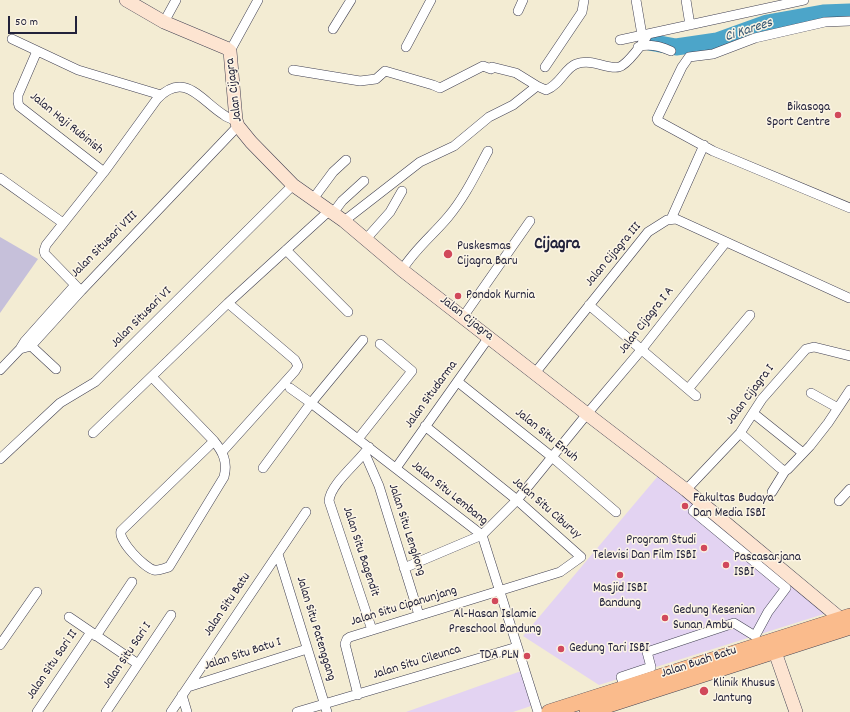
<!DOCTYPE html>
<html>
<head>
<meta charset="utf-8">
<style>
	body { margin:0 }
	#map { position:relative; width:850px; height:712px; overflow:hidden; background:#f3ecd3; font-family:Dekko,sans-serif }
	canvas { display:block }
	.scale { position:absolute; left:8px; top:16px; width:69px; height:18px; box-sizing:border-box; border:2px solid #22223b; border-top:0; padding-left:5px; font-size:12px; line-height:14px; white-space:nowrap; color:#22223b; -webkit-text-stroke:3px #fcf5e5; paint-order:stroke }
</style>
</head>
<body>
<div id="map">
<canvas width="850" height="712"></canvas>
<div class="scale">50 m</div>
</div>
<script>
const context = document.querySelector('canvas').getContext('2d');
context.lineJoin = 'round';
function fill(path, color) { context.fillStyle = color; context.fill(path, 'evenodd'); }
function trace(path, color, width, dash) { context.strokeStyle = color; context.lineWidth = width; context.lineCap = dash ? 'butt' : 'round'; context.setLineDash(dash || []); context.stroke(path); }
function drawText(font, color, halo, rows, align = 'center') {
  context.font = font + ' Dekko,sans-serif'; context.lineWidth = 3; context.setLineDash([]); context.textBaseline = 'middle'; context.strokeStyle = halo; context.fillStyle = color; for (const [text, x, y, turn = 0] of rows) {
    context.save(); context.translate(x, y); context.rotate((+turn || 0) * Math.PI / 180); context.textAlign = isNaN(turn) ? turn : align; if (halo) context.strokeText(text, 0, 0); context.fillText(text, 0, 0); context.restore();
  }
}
fill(new Path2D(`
	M658,476l169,137 -228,72 -76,-49z
	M524,670l7,36 -18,6h-107z`), '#e3d3f2');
fill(new Path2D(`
	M0,237l38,22 -38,54z`), '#c6c0da');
trace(new Path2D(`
	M649,42l27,5 41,-6 50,-18 56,-10 27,-1`), '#4ca5c9', 17);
const street = new Path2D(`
	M636,0l6,35
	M686,0l4,25
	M518,11l5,-11
	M850,21l-25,1 -70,16 -42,16 -24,3 -7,10 -25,52 1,2 55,30 137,57
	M164,22l12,-22
	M333,29l18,-29
	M12,39l66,31 83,25
	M620,40l184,-40
	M406,47l25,-47
	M638,47c11,-4 22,-1 33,4
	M37,51l-19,44v7l1,4 85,66
	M230,51l28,-51
	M545,67l37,-55 2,-12
	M293,70l67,11 16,-2 9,-8 48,14 7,3 43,-22 8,3 1,-2 24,6 21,13 9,4c14,-5 19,-22 30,-26 17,-6 31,6 43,3 8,-2 25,-25 29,-33
	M0,178l63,45
	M313,199l20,-27 13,-12
	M333,213l9,-12 22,-20
	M671,219l33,-74
	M344,221l76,-59 34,-16 35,-29 24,-12 24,-19
	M366,239l24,-27 12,-21
	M286,250l62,62
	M402,270c13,-21 31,-35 46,-53 17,-20 28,-44 40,-66
	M81,291l-36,-37 -1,-3 2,-6 58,-73 53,-73c28,-29 44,2 67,16 3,3 8,4 12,5
	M589,305l107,91
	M463,317l67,-96
	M28,343l28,26
	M20,349l11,-3 50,-55 157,-165
	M0,370l20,-21 5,-8 50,-56
	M535,373l113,-141 19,-12 9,-1 173,79
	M152,377l62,64c9,11 14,21 10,36l-55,90c-5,1 -10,4 -15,3 -9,-2 -36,-29 -33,-39l93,-90
	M458,382l94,75 64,55
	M290,388l21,15 171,132 56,177
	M688,389l62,-74
	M811,393l27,15
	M753,413l50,40
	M93,433l135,-130 102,-93
	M740,433l40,35 5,3 3,-2 22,-23 18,-23 22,-33
	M358,439l54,-68 -32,-27
	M369,447c-10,15 -39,37 -40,54l43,129
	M222,452l73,-81 3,-5 -3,-6 -67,-57
	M365,454l14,32 40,129
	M0,459l60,-56 35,-21 198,-197
	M263,468l48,-65 52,-63
	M396,468l93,-131
	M686,490l54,-57 22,-34 44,-50 8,-2 36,9
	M772,492l13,-21
	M839,501l11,-12
	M278,554l49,158
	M404,568l78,-33 35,-35 70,-86 55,-65 84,-107
	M69,617l69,47
	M96,636l36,-54
	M0,645l37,-53
	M188,687l119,-38
	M625,688l-4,-11 30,-10 -4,-15 87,-29 21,13 13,-24 18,-24 -93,-77 8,-9
	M182,695l5,17
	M358,695l-13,-51 2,-5 3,-2 210,-65 21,-15 -64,-57 -92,-74
	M37,712l54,-80
	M106,712l65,-97
	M171,712l135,-200
	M297,712l220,-65`);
const secondary = new Path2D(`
	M126,0l38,22 62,26 4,3 6,69 2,6 13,16 42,43 51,36 58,49 185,144 99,76 161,134
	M766,648l9,4 21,60`);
const primary = new Path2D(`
	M549,712l301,-96
	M587,712l263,-85`);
trace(street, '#414052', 10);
trace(secondary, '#414052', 14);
trace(primary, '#414052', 16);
trace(street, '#fff', 9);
trace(secondary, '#fde4d1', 13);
trace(primary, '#fabb8c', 15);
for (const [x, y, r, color] of [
	[838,115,4,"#d1495b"],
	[448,254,5,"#d1495b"],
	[458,296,4,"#d1495b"],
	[685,506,4,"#d1495b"],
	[704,548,4,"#d1495b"],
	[726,565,4,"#d1495b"],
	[620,575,4,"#d1495b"],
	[495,601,4,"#d1495b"],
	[665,618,4,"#d1495b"],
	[561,649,4,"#d1495b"],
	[527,656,4,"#d1495b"],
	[704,691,5,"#d1495b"]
]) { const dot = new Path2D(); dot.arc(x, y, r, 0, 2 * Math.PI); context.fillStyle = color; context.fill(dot); trace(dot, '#fcf5e5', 1.5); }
drawText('13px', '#22223b', '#fcf5e5', [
	["Jalan Cijagra",235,90,-97],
	["Jalan Haji Rubinish",66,124,39],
	["Jalan Situsari VIII",105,245,-45],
	["Jalan Cijagra III",614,255,-50],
	["Jalan Situsari VI",142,318,-45],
	["Jalan Cijagra",466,319,38],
	["Jalan Cijagra I A",647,321,-52],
	["Jalan Situdarma",432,395,-54],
	["Jalan Cijagra I",751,395,-53],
	["Jalan Situ Emuh",546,436,39],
	["Jalan Situ Lembang",449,494,39],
	["Jalan Situ Ciburuy",546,509,41],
	["Jalan Situ Lengkong",406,530,72],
	["Jalan Situ Bagendit",360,552,72],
	["Jalan Situ Batu",228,605,-56],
	["Jalan Situ Cipanunjang",404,607,-17],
	["Jalan Situ Patenggang",315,629,73],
	["Jalan Situ Batu I",243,655,-18],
	["Jalan Situ Sari I",128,656,-56],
	["Jalan Situ Cileunca",417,663,-17],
	["Jalan Buah Batu",699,663,-18],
	["Jalan Situ Sari II",53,665,-56]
]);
drawText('13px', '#22223b', '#fcf5e5', [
	["Bikasoga",830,108,"right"],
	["Sport Centre",830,123,"right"],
	["Puskesmas",457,247],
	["Cijagra Baru",457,262],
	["Pondok Kurnia",466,296],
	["Fakultas Budaya",693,499],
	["Dan Media ISBI",693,514],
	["Program Studi",696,541,"right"],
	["Televisi Dan Film ISBI",696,556,"right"],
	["Pascasarjana",734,558],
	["ISBI",734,573],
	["Masjid ISBI",620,589,"center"],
	["Bandung",620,604,"center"],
	["Gedung Kesenian",673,611],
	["Sunan Ambu",673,626],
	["Al-Hasan Islamic",495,615,"center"],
	["Preschool Bandung",495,630,"center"],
	["Gedung Tari ISBI",569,649],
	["TDA PLN",519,656,"right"],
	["Klinik Khusus",713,684],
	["Jantung",713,699]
], 'left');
drawText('italic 14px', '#335674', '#fcf5e5', [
	["Ci Karees",749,31,-18]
]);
drawText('bold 17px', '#22223b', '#fcf5e5', [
	["Cijagra",557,246]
]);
</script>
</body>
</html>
